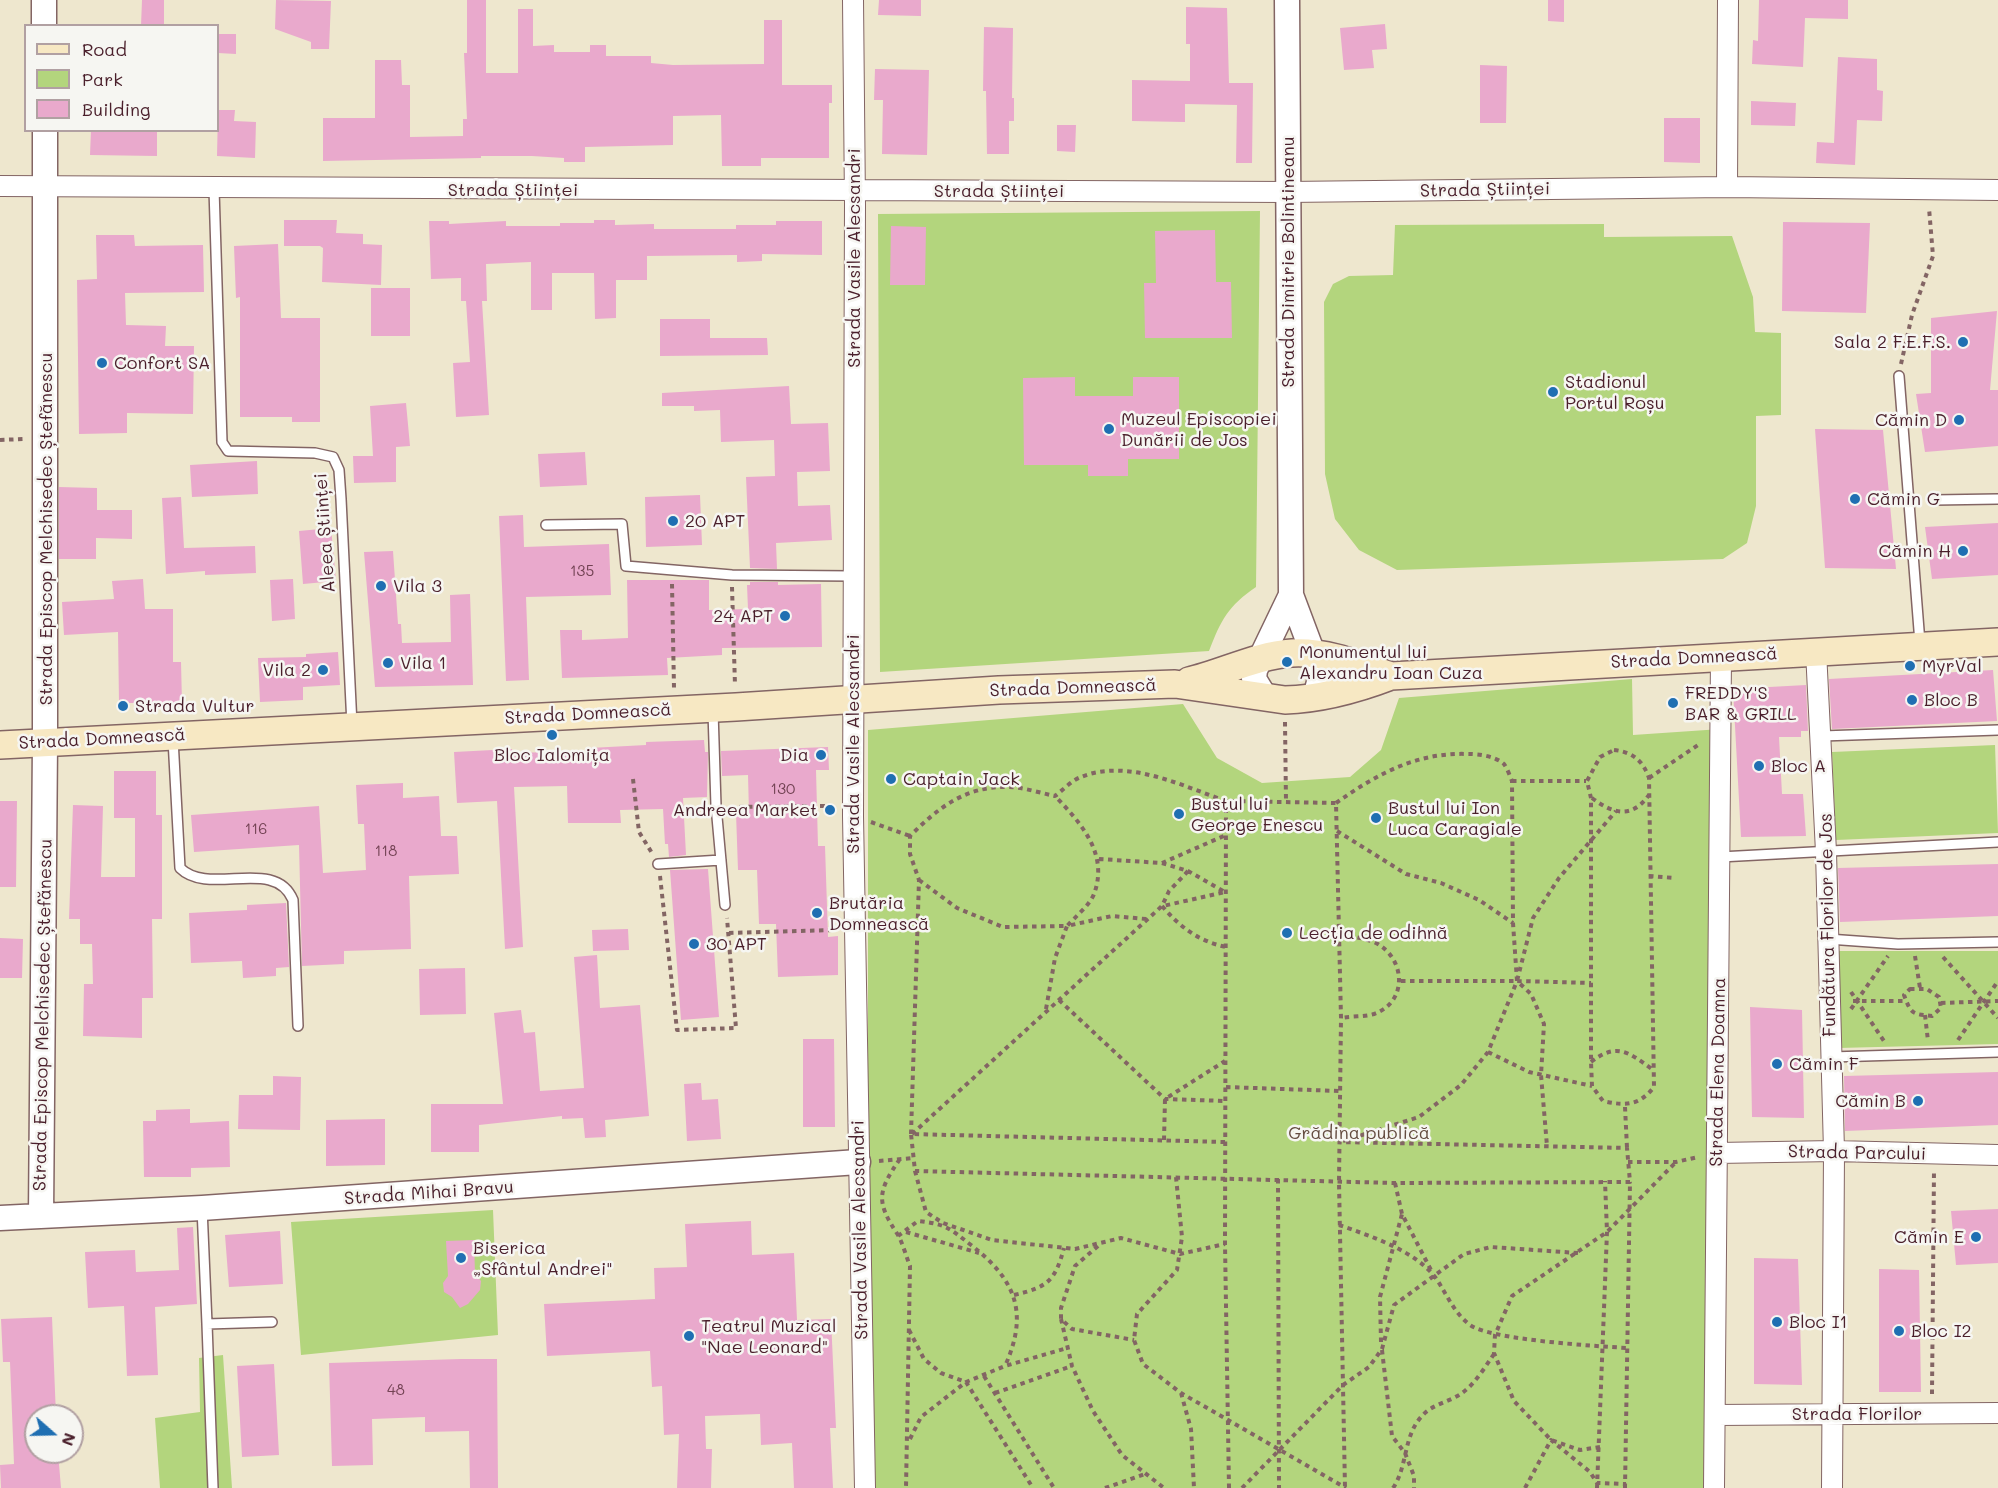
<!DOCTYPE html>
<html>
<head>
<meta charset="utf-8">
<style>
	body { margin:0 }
	#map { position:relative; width:1998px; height:1488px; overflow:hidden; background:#eee7ce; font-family:Mali,sans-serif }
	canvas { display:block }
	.legend { position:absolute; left:24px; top:24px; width:195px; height:108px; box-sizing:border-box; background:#f6f6f2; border:2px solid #b1a0a2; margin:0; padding:8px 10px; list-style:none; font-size:18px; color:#4a1f2b }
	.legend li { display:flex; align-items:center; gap:12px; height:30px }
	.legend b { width:30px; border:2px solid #b1a0a2 }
	.north { position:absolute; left:24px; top:1404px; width:60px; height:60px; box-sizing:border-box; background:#f6f6f2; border:2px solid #b1a0a2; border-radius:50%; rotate:110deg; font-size:16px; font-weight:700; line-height:24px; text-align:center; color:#4a1f2b }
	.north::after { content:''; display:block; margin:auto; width:21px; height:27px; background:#1f6fb2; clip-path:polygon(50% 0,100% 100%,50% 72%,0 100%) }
</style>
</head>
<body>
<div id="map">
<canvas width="1998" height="1488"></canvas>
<ul class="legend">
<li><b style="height:8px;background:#f7e8c3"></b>Road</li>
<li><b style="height:16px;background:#b3d57d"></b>Park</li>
<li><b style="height:16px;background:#e9a9cc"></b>Building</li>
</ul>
<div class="north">N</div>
</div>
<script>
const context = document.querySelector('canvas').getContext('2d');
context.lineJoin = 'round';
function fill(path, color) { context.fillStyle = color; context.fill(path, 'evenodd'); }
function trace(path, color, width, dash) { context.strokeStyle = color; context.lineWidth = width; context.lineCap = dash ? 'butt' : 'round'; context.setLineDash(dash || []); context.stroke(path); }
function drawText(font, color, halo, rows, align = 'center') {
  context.font = font + ' Mali,sans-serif'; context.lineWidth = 5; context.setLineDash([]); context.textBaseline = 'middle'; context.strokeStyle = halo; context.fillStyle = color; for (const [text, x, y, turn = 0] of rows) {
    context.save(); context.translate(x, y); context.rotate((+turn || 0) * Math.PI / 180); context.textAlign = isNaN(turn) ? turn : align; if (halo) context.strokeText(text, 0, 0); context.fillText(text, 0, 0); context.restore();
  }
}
fill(new Path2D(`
	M1260,211l-4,376c-28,19 -35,33 -47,64l-329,21 -2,-458z
	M1604,224v13l128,-1 21,61 2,35 26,1v82l-25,1v90l-9,37 -24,16 -326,11 -38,-20 -24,-31 -10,-45 -1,-172 9,-18 16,-8 44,-1 2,-50z
	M1632,679l1,56 88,-6 -7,759h-846v-758l315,-26 34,54 45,25 88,-6 31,-27 18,-52z
	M1995,745l3,88 -162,7 -4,-88z
	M1837,951h161v93l-160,4z
	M493,1210l5,125 -197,20 -10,-133z
	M223,1355l9,133h-72l-5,-70 45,-6 -1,-54z`), '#b3d57d');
fill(new Path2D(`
	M142,0h22v26h-23z
	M276,0l55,1 -2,48h-18v-7l-36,-13z
	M467,0h19v73h32v-64h15v37l21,-1v7h36v-7h16v11h45v7l22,2 91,-1v-44h18v65h50v18h-3v55h-68v8h-39l-1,-51 -48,1v29l-88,2v15h-21v-4l-32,-2h-51v2l-158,3v-43h52v-58h26l1,25h8v52l53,-1v-17h4l-3,-66h3z
	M879,0h42v16l-43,-1z
	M1548,0h16v22l-16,-1z
	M1759,0h89v19l-43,-1 -2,49 -51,-3 1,-24 5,1z
	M1186,7l41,1 2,75h24l-1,80h-16l1,-58 -52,-1v18l-53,-1v-41l58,1v-37h-4z
	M1385,24l2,25 -15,1 2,18 -30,2 -4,-42z
	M984,27l29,1 -1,70h2v23h-5v33h-22l-1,-63h-3z
	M218,34h18v20l-18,-1z
	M1838,57l39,2v31l6,1 -1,30 -25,-1 -2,45 -39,-2 1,-21 17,1z
	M1480,65l27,1 -1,57h-26z
	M875,69l54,1 -2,85 -45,-1 1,-54h-9z
	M1751,101l45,2 -1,23 -44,-1z
	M218,110h17l-1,11 22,1 -1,36 -38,-2z
	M1664,118h36v45l-36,-1z
	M1057,125h19l-1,27 -18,-1z
	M91,130h66v26l-67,-1z
	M284,220h53l-1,13 27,1v10l19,1 -1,40 -59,-3 1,-34 -3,-2h-36z
	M594,220h21v5l39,-1v5h82v-4h40v-4h46v34l-60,-1v7l-25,1v-7l-90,1v24h-31v38l-21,1 -1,-46h-42v37h-21v-48l-45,2 1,37h-5l7,114 -33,2 -3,-54 17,-1 -4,-61h-5v-23l-30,1 -2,-58h20v3l57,-3v5h54v-3h34z
	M1783,222l87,1 -4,90 -84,-2z
	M891,226l35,1 -1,58h-35z
	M1215,230l1,52h15l1,56h-87l-1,-55h12l-1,-52z
	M96,235h38l1,11 68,-1 1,47 -79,1 1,32 40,1 -1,20h29l-1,68 -66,-1v20l-48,1 -2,-154 20,-1z
	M278,244l3,74h39v104h-28v-5h-52v-120l-4,1 -2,-52z
	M371,288h39v48h-39z
	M1997,311l-7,79h8v56l-73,6 -9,-58 15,-1v-75z
	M660,319h50v19h57l1,17 -108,1z
	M1075,377v19h58v-19h46v82h-51v17h-40v-11h-64l-1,-87z
	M789,386l2,38 37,-1 2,48 -33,1 1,34 32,-1 2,35 -56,3 1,26 -27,-1 -4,-91 29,-1 -1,-36 -53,2 -1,-32 -26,1v-5h-32v-13z
	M406,403l4,43 -14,1v35l-42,1 -1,-27h20l-3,-50z
	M1815,429l68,1 13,139 -71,-1z
	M585,452l2,33 -47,2 -2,-33z
	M257,461l1,33 -66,3 -2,-32z
	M59,487l38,1v22h35v29l-36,-1v21h-37z
	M700,495l2,50 -56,2 -1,-50z
	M181,497l3,51 71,-2 1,27 -51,2v-4l-39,3 -4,-76z
	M523,515l1,32 85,-3 2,51 -85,2 3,83 -23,1 -7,-165z
	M1998,523v52l-66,4 -7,-52z
	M331,528l5,53 -33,3 -4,-53z
	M393,551l5,73h3l1,19 49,-1 -1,-47 20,-1 3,91 -98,2 -11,-135z
	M143,579l2,30h28v53h8l1,41h-63l-1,-71 -54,3 -2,-33 52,-3 -2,-18z
	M293,579l2,40 -23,2 -2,-41z
	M627,580h82v30l39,-1 -1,-24h3v-3h28v3l43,-1 1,63 -100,1v7l-55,3 1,17 -106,3 -2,-48h22v10l46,-2z
	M338,652l2,33 -37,2v13l-43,2 -2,-44 48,-1v-3z
	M1993,670l4,51 -165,8 -3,-50z
	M1806,685l2,46h-7v6h-22l3,57h21l3,42 -65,1 -8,-148z
	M704,740l1,12h3l-1,45 -24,1 3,57 -17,2 -1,-13h-3l-2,-35 -43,1 1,13h-53l-1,-37 -53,1 9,160 -18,2 -8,-148 -40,2 -3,-51 58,-3v4l79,-2 -1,-3 56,-3v-3z
	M828,747l1,23h-13l2,76h7l3,91 10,-1v39l-60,2 -2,-53h-17l-2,-54h-19l-2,-57h13l-1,-38 -26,1 -1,-25z
	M114,771h42v44h6v104h-10l1,79h-11v40l-59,-2 1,-52h9l-1,-40h-12v-25h-11l4,-114 30,1 -2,71h34v-59h-21z
	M403,783v15l36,-2 2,40h16l2,38 -50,2 2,73 -67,2v13l-42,2 -3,-121 -105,7 -3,-37 128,-9 4,67 43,-3 -2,-46h-6l-2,-39z
	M0,801h17l-1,86h-16z
	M1998,864v52l-158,6 -2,-54z
	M708,869l11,148 -38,3 -11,-150z
	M286,903l3,64 -13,1v8l-33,2 -1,-17 -51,2 -2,-50 58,-3v-5z
	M628,929l1,21 -36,1 -1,-21z
	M0,938l23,1 -1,39h-22z
	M597,955l3,53 40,-3 9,111 -44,4 1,17 -21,1 -2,-20 -21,1v-3l-83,9v27h-48v-48h72l-9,-91 27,-3 3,23 11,-1 5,59 44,-3 -10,-131z
	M465,968l1,46 -46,1 -1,-46z
	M1750,1007l52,3 2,108 -52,-1z
	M803,1039h31l1,88h-32z
	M1998,1072v53l-153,6 -1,-55z
	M273,1076l28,1 -1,53 -62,-1 1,-34h34z
	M701,1083l1,17 16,-1 3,40 -34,2 -3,-57z
	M190,1109v14l39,-2 1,46 -39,1v9h-47l-1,-56h13v-11z
	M385,1119v46l-59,1v-46z
	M1998,1209v54l-42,2 -5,-54z
	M751,1221l1,34 42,-2 3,67 34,-1 5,109h-6l3,60h-39l-2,-45 -31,2 -1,-31 -55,2 1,33h6l-1,39h-34l2,-54 -15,1 -2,-49 -10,1 -2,-36 -103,5 -3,-52 111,-5 -1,-31 33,-1 -2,-43z
	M193,1227l4,77 -42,3 3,68 -31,1 -3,-70 -36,2 -3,-56 50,-2 1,22 43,-2 -2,-42z
	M280,1231l3,53 -54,3 -4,-52z
	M474,1240l1,34 6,7 -1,9 -12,14 -8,4 -8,-11 -8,-5 -1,-9 5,-7 -2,-35z
	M1754,1258l44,1 4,126 -48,-1z
	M1879,1269l40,1 2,122h-42z
	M52,1317l4,99h-20v36h22l3,36h-60l-1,-23 14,-1 -4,-102h-7l-2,-43z
	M461,1359h36l1,129h-28l-1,-57 -44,1v-15l-53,2 1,46 -41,1 -3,-103z
	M274,1364l5,91 -37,2 -5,-91z`), '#e9a9cc');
const service = new Path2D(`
	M214,189l8,253 6,9 87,2 18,4 6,13 2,29 11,226
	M1899,376l21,267
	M1934,500l64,-1
	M546,525l76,-1 4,42 106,9 120,1
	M713,711l3,95 9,99
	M1822,736l176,-6
	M173,739l7,129c29,29 95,-12 113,32l5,126
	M1720,857l278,-15
	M658,864l63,-4
	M1828,939l70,5 100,-2
	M1831,1057l167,-5
	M202,1208l5,116 65,-2
	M207,1324l6,164`);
const minor = new Path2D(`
	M853,0l2,204 -2,612 12,672
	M0,186l1287,6 440,-5 271,3
	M1727,187l1,-187
	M1816,651l10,201 8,299 -2,337
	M1717,1153l117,-2 164,4
	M1716,1415l282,-2
	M1714,1488l7,-831`);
const tertiary = new Path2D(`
	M44,0v26
	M1287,0l4,595 30,80 -6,22
	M1265,697l-11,-18 1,-9 36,-75
	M41,1216l4,-474v-612
	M0,1218l202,-10 656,-46`);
const secondary = new Path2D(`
	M1189,681c34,-8 68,-26 103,-28 34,-2 68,12 99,23
	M0,745l736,-38 263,-17 176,-6 110,16c37,-1 72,-11 106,-24l607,-34`);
trace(service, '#836564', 12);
trace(minor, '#836564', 22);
trace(tertiary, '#836564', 27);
trace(secondary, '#836564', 30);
trace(new Path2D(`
	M1901,364l11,-49 21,-59 -4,-48
	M0,440l23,-1
	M672,584l2,104
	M732,587l3,98
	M1285,722l1,80
	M1614,750c19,2 29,11 35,28l5,309c-15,19 -29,19 -51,14l-11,-15 -1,-24v-264l-4,-17 13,-24z
	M1649,778l52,-35
	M633,779l6,53 13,21
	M1512,781h74
	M1592,798c21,16 40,21 57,-3
	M1336,803c41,-29 81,-51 132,-49 11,0 27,2 36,10 3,4 6,12 8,17l1,142 4,58 14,13 13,30 -3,51 6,71
	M730,807l94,-1 12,4
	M871,822l39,14
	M1337,831l69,43 35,9 38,17 34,23
	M1099,859l63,4 64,-28
	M1162,863l26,8 37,21 -62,14
	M660,876l17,154 59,-2 -9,-110
	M1649,876l26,2
	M919,880l38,28 46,19 64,-1c8,-9 23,-21 27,-32 15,-40 -13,-71 -39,-98
	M1162,906c18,21 36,35 64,41
	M729,933l107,-3
	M1340,933c11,4 26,5 36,10 30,16 32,59 -2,71 -10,3 -23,2 -33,4
	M1915,956l5,32
	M1943,957l55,61
	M1401,981h116l16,-63 26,-40 57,-67
	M1910,989h17l12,8 2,11 -9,8c-20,-2 -21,-2 -28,-21z
	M1851,992l33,49
	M1059,1000l106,99 60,2
	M1853,1001h53
	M1941,1003l57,-2
	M1046,1009l9,-51 12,-32 45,-10 34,3
	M1851,1009l37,-53
	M1925,1015l3,26
	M1958,1040l40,-59
	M1488,1052l41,20 63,14
	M1591,1062c26,-20 37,-10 61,7
	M1226,1087l113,4
	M1625,1107l2,41
	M911,1134l8,-254 -9,-26v-18c29,-29 56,-50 98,-49 15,0 32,6 47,9 8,-6 17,-16 26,-19 47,-19 101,9 145,24
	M912,1134l250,-228 7,-15 19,-20
	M1164,1140l1,-41 60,-38
	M1343,1141l76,-24 42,-32 27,-33 29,-71 74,2
	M1225,1142l-314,-8 4,37 480,12 235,-1 -3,-34 -287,-6
	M900,1159c-23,33 -24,43 -2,76 5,9 8,21 12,31l-4,222
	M879,1161l35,-3
	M1628,1162h48l22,-5
	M915,1171l11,41 17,11 49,17 83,9 46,-11 59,16 45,-10
	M1176,1177l6,60 -5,33 -40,44 -3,26 9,24 38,29 165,95
	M1278,1179l1,309
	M1395,1183l7,31 30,58
	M1339,1225c31,11 75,25 96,52 12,17 18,35 35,48 21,15 126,21 157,23
	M906,1232l73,21
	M898,1236l20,-15c28,3 31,7 53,24 45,35 58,68 34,121
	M1098,1246l-23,20 -14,42v11l11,10 62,11
	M1014,1295c34,-8 41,-14 50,-47
	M1061,1319l11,47 21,45 29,44 42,33
	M909,1330l15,29 17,14 25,9 67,106
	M1381,1342l-1,-45 22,-83
	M1382,1350l10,86 13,17 9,23v12
	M984,1376l70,112
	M995,1393l77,-27
	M1181,1393l10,36 3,59
	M1932,1394l2,-224
	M910,1439l11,-22 45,-35 39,-16 62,-18
	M1600,1447l-20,3 -29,-10 -37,-39 -20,-48 1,-18 17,-39 95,-64 69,-70
	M1105,1488l40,-14
	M1229,1488l-4,-244 1,-443 110,2 5,215 -2,164 6,306
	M1242,1488l101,-103 26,-18 13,-18 12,-44 70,-51 27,-7 87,6
	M1393,1488c15,-22 10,-52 29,-72 10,-12 28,-14 40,-23 13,-9 23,-26 32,-39
	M1525,1488l26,-48 39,32 7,11 29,1
	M1597,1488l10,-256 -2,-51
	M1625,1488l5,-306`), '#836564', 4, [4.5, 4.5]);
trace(service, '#fff', 9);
trace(minor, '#fff', 20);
trace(tertiary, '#fff', 24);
trace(secondary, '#f7e8c3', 27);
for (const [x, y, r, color] of [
	[1963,342,6,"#1f6fb2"],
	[102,363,6,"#1f6fb2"],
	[1553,392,6,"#1f6fb2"],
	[1959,420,6,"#1f6fb2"],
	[1109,429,6,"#1f6fb2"],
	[1855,499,6,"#1f6fb2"],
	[673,521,6,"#1f6fb2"],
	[1963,551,6,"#1f6fb2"],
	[381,586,6,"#1f6fb2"],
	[785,616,6,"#1f6fb2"],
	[1287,662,6,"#1f6fb2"],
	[388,663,6,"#1f6fb2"],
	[1910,666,6,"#1f6fb2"],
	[323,670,6,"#1f6fb2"],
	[1912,700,6,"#1f6fb2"],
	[1673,703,6,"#1f6fb2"],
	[123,706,6,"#1f6fb2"],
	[552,735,6,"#1f6fb2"],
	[821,755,6,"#1f6fb2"],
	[1759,766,6,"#1f6fb2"],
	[891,779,6,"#1f6fb2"],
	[830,810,6,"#1f6fb2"],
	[1179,814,6,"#1f6fb2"],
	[1376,818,6,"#1f6fb2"],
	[817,913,6,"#1f6fb2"],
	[1287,933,6,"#1f6fb2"],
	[694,944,6,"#1f6fb2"],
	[1777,1064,6,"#1f6fb2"],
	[1918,1101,6,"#1f6fb2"],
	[1976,1237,6,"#1f6fb2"],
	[461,1258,6,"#1f6fb2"],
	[1777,1322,6,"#1f6fb2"],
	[1899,1331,6,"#1f6fb2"],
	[689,1336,6,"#1f6fb2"]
]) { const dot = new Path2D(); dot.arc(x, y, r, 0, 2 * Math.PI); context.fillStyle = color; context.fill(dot); trace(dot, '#f6f6f2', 2); }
drawText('15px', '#724253', null, [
	["135",582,571],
	["130",783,789],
	["116",256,829],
	["118",386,851],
	["48",396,1390]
]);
drawText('18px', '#4a1f2b', '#f6f6f2', [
	["Strada Științei",513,190],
	["Strada Științei",1485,190,-1],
	["Strada Științei",999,191],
	["Strada Vasile Alecsandri",854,258,-90],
	["Strada Dimitrie Bolintineanu",1288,262,-90],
	["Strada Episcop Melchisedec Ștefănescu",46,529,-90],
	["Aleea Științei",325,533,-94],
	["Strada Domnească",1694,658,-3],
	["Strada Domnească",1073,688,-2],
	["Strada Domnească",588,714,-3],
	["Strada Domnească",102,739,-3],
	["Strada Vasile Alecsandri",853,744,-90],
	["Fundătura Florilor de Jos",1828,925,-91],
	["Strada Episcop Melchisedec Ștefănescu",43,1015,-89],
	["Strada Elena Doamna",1718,1072,-89],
	["Strada Parcului",1857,1153,1],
	["Strada Mihai Bravu",429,1193,-4],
	["Strada Vasile Alecsandri",860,1230,-91],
	["Strada Florilor",1857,1414]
]);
drawText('18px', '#4a1f2b', '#f6f6f2', [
	["Sala 2 F.E.F.S.",1951,342,"right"],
	["Confort SA",114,363],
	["Stadionul",1565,382],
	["Portul Roșu",1565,403],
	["Muzeul Episcopiei",1121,419],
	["Dunării de Jos",1121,440],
	["Cămin D",1947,420,"right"],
	["Cămin G",1867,499],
	["20 APT",685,521],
	["Cămin H",1951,551,"right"],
	["Vila 3",393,586],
	["24 APT",773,616,"right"],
	["Monumentul lui",1299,652],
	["Alexandru Ioan Cuza",1299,673],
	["Vila 1",400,663],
	["MyrVal",1922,666],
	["Vila 2",311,670,"right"],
	["FREDDY'S",1685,693],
	["BAR & GRILL",1685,714],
	["Bloc B",1924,700],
	["Strada Vultur",135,706],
	["Bloc Ialomița",552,755,"center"],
	["Dia",809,755,"right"],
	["Bloc A",1771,766],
	["Captain Jack",903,779],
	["Bustul lui",1191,804],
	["George Enescu",1191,825],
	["Bustul lui Ion",1388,808],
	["Luca Caragiale",1388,829],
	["Andreea Market",818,810,"right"],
	["Brutăria",829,903],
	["Domnească",829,924],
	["Lecția de odihnă",1299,933],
	["30 APT",706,944],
	["Cămin F",1789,1064],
	["Cămin B",1906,1101,"right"],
	["Cămin E",1964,1237,"right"],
	["Biserica",473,1248],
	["„Sfântul Andrei\"",473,1269],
	["Bloc I1",1789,1322],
	["Teatrul Muzical",701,1326],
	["\"Nae Leonard\"",701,1347],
	["Bloc I2",1911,1331]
], 'left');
drawText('18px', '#644c40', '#f6f6f2', [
	["Grădina publică",1359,1133]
]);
</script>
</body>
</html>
